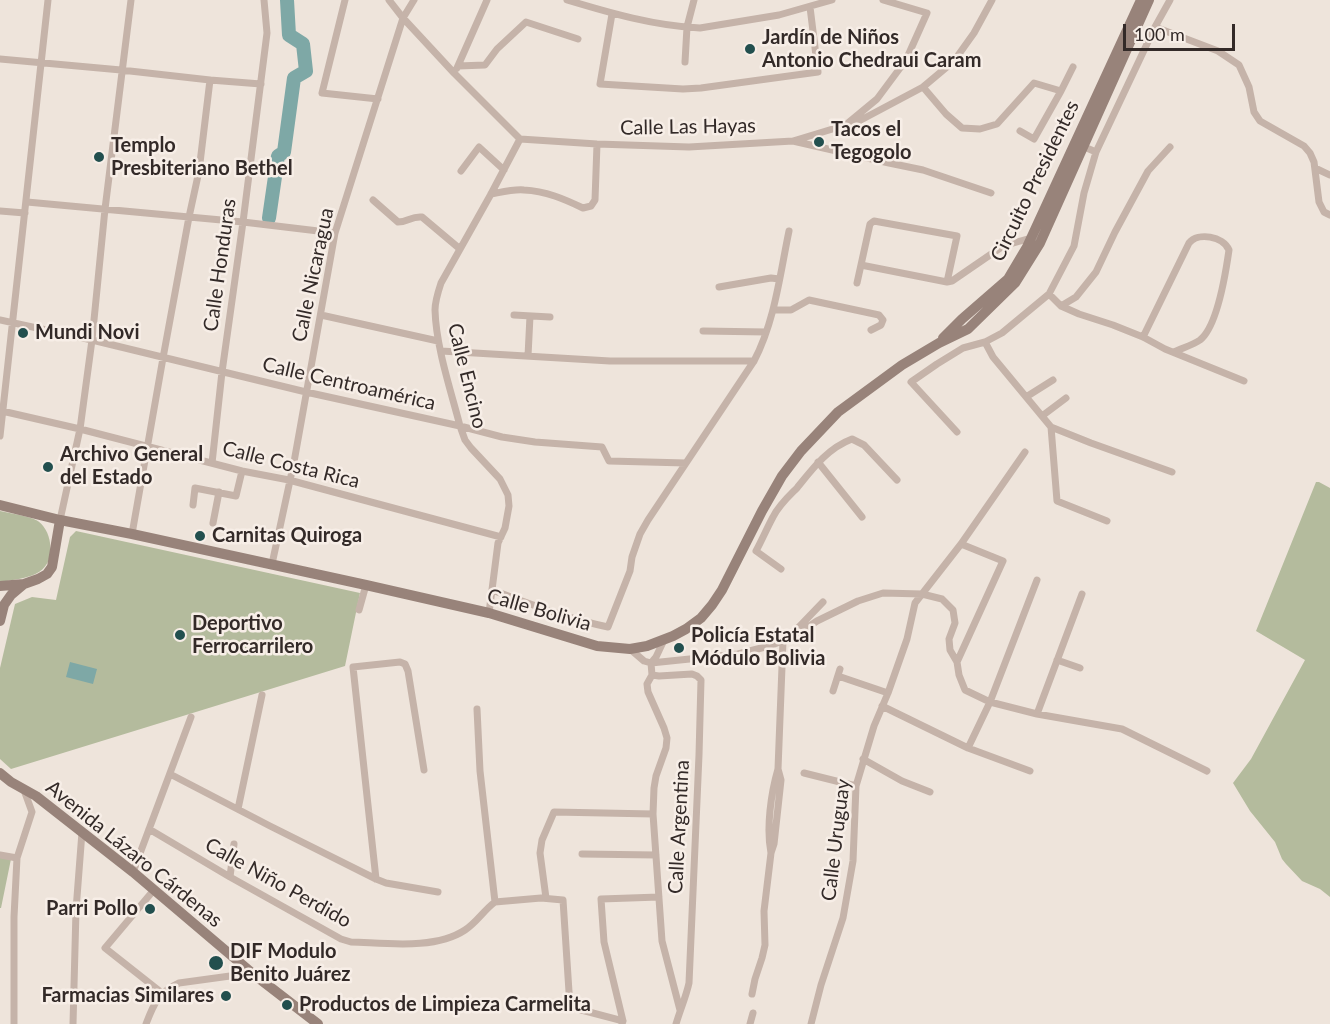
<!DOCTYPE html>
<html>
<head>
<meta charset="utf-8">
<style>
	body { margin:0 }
	#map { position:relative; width:1330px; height:1024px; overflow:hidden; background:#eee4db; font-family:Lato,sans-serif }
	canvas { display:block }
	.scale { position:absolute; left:1123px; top:24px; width:112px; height:27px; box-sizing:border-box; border:3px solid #332a28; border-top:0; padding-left:8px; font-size:18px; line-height:21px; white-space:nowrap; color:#332a28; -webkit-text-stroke:4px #f7eee7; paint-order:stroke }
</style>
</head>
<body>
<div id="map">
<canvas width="1330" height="1024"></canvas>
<div class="scale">100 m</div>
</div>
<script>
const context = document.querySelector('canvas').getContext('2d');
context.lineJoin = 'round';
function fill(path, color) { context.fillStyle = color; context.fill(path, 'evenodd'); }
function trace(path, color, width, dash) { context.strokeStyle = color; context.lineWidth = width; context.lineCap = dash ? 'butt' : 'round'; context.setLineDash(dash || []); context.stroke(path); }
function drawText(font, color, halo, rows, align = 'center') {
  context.font = font + ' Lato,sans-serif'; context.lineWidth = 5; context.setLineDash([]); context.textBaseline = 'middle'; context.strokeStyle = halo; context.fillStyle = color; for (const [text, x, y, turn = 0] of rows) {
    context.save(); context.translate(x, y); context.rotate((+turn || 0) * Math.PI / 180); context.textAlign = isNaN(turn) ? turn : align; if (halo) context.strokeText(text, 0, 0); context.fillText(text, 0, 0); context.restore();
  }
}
fill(new Path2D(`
	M1316,482h3l11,6v409l-10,-8 -18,-8 -16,-17 -4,-5 -7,-17 -25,-31 -17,-28 18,-24 54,-99 -49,-29z
	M0,511c9,2 28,5 36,9 8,4 13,14 14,23 4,34 -25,35 -50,39z
	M76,531l284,62 -15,73 -334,103 -11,-10v-91l15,-64 17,-7 24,3 14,-63z
	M0,857l11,2 -10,49h-1z`), '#b4bb9d');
fill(new Path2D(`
	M70,662l27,7 -4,15 -27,-7z`), '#7ea8a6');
trace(new Path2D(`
	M269,218l9,-62 6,-4 10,-74 12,-7 -3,-27 -14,-9 -2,-35`), '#7ea8a6', 14);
trace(new Path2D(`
	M345,0l-23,93 56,6
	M389,0l14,18 51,55 66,66 77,5 92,3 104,-6 66,-20 64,-34 31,-26 20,-28 18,-33
	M567,0c43,13 88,26 133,28l79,-13 53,-15
	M612,14l-12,70 83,5 18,-1 117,-16 -8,-65
	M1155,27l63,24 21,14 10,22 5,25 6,9 44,25 6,7 4,9 5,40 5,10 6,3
	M0,59l121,11 89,10 51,4
	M685,62l2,-35 7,-27
	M458,66l27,-1 12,-16 29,-27 52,17
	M457,68l30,-68
	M923,87l23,27 16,14 18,1 17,-5 37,-41 27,8
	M848,123l29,-24 29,-39 21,-47 -44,-13
	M1020,131l14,8 27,-48 12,-24
	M793,141l96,22 34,7 68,23
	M1096,152l59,-125 15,-27
	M1315,168l15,7
	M461,171l18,-24 25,23
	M491,194c11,-2 23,-5 33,-4 22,1 40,9 59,18l8,-2 4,-6 2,-56
	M373,200l25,22c10,0 13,-6 24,-5l38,32
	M27,202l216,20 92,11
	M0,211l25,2
	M861,265l86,17 5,-1 51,-35 28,-8
	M857,283l13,-59 4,-3 83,15 -10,46
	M719,287l52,-9 8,1
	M1049,294l12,12 18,8 34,11 30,12 22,12 79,32
	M1061,306l15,-9 20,-25 19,-40 33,-61 22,-24
	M773,310h18l18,-10 70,15 4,5 -2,5 -10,5
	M321,315l117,26
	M514,315l36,2
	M0,320l92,20 214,52 154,34 42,11 33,5 67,5 7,14 77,2
	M703,331l63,1
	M1143,337l46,-94c9,-11 34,-7 40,7 -3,21 -11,76 -29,90 -7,5 -18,8 -26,12
	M985,342l8,15 58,70 6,74 50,20
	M441,351l169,10h144
	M528,356l2,-40
	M1026,397l27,-17
	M2,411l78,18 162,42 47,9 212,57
	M1042,416l24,-18
	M1051,427l40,16 81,29
	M957,432l-46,-50 26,-18 26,-16 22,-6 17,-9 47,-39 25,-48 10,-53 12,-41 -14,-6
	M0,436l48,-436
	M818,462l44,55
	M212,463l10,-91 21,-150 24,-189 -3,-33
	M193,505l2,-17 41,8 6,-25
	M60,520l20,-91 12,-89 13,-131 26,-209
	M213,523l6,-31
	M132,534l31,-176 26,-141 10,-46 11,-91
	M272,564l22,-102 41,-229 68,-215 11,-18
	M781,569l-25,-18c6,-11 11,-23 17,-34 6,-12 15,-20 24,-29 16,-20 31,-40 55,-49l12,6 33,35
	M492,590c38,14 76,29 116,37l22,-56 2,-14 8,-23 8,-14 106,-159c21,-40 26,-87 35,-130
	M359,610l7,-25
	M489,613l9,-70 7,-15 4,-22 -1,-11 -8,-16 -29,-31 -6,-8 -5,-14c-9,-35 -24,-79 -25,-116 0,-9 3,-18 6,-27l50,-89 29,-55
	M794,634l3,-5 26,-27
	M664,640l-8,17 -5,6 1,12 -5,9 1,8 16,36 3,10 -1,10 -10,28 -2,12 -1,26 9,127 18,69
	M630,649l14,12 7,2
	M1057,660l23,8
	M957,662l46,-101 -42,-17
	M651,663l87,-9 31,-8 24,-9 24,-16 41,-20 25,-8 39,1 20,5 11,11 2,13 -6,16 1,11 7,12 2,13 6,15 25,12 47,12 85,15 85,42
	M652,675l7,1 33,-2 5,2 4,4 -2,75 -10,228c-3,14 -9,27 -13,41
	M838,676l50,17
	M833,691l7,-22
	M882,706l86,42 62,23
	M477,709l3,62 15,131
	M1037,714l45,-120
	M968,748l22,-46 47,-122
	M863,759l39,22 28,11
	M804,773l52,13
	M170,774l100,52 106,53 10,4 52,9
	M238,809l24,-114
	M149,829l81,48 111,62 10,3c35,1 84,8 114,-12 12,-8 19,-20 30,-28l46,-4 22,2 7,107
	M771,853c-5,-25 0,-60 7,-84l5,-128
	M582,854l74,1
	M0,855l17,3
	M133,872l58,-155
	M230,877l4,-33
	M376,879l-23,-212 47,-5 5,2 3,7 16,99
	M153,891l-48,57 57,45
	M546,898l-6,-45 2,-13 12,-28 99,2
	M752,994l3,-15 7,-21 3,-13 -1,-34 7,-58 3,-9 7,-64 -3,-11
	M548,1003l22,4 53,14
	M14,1024v-107l3,-59 15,-46 -8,-22
	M73,1024l3,-114 6,-78
	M146,1024c8,-21 12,-31 33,-41l73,-10
	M622,1024l1,-3 -19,-79 -3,-43 58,-2
	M750,1024l3,-11
	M811,1024l10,-39 22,-67 10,-57 3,-75 18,-60 14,-33 19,-54 8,-36 46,-59 64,-92`), '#c5b3a9', 7);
trace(new Path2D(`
	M943,338l19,-19 46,-40 19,-32 114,-247
	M0,505l60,15 72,14 234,51 123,28 108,33 33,3 17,-3 26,-10 13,-7 15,-11 11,-13 10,-15 40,-79 20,-35 19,-25 37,-39 64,-47 37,-22 29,-14 47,-46 25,-40 109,-243
	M0,586l24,-2
	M0,621l4,-16 7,-10 13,-11 14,-5 9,-5 5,-7 8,-47
	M0,773l11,9 25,14 97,76 119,101 66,51`), '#98837a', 10);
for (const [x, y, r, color] of [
	[750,49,6,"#224f4e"],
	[819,142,6,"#224f4e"],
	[99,157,6,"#224f4e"],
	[23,333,6,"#224f4e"],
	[48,467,6,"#224f4e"],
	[200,536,6,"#224f4e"],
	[180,635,6,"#224f4e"],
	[679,648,6,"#224f4e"],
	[150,909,6,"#224f4e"],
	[216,963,8,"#224f4e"],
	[226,996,6,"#224f4e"],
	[287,1005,6,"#224f4e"]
]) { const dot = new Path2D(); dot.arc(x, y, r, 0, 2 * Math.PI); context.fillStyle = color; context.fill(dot); trace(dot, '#f7eee7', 2); }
drawText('bold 20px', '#332a28', '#f7eee7', [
	["Jardín de Niños",762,38],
	["Antonio Chedraui Caram",762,61],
	["Tacos el",831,130],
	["Tegogolo",831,153],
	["Templo",111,146],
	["Presbiteriano Bethel",111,169],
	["Mundi Novi",35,333],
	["Archivo General",60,455],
	["del Estado",60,478],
	["Carnitas Quiroga",212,536],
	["Deportivo",192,624],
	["Ferrocarrilero",192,647],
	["Policía Estatal",691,636],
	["Módulo Bolivia",691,659],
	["Parri Pollo",138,909,"right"],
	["DIF Modulo",230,952],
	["Benito Juárez",230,975],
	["Farmacias Similares",214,996,"right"],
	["Productos de Limpieza Carmelita",299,1005]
], 'left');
drawText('20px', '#332a28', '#f7eee7', [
	["Calle Las Hayas",688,127,-1],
	["Circuito Presidentes",1035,181,-64],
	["Calle Honduras",220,265,-82],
	["Calle Nicaragua",313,275,-78],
	["Calle Encino",467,376,76],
	["Calle Centroamérica",349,384,13],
	["Calle Costa Rica",291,465,14],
	["Calle Bolivia",539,610,16],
	["Calle Argentina",679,827,-87],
	["Calle Uruguay",836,840,-83],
	["Avenida Lázaro Cárdenas",134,854,39],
	["Calle Niño Perdido",278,883,29]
]);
</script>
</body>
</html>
